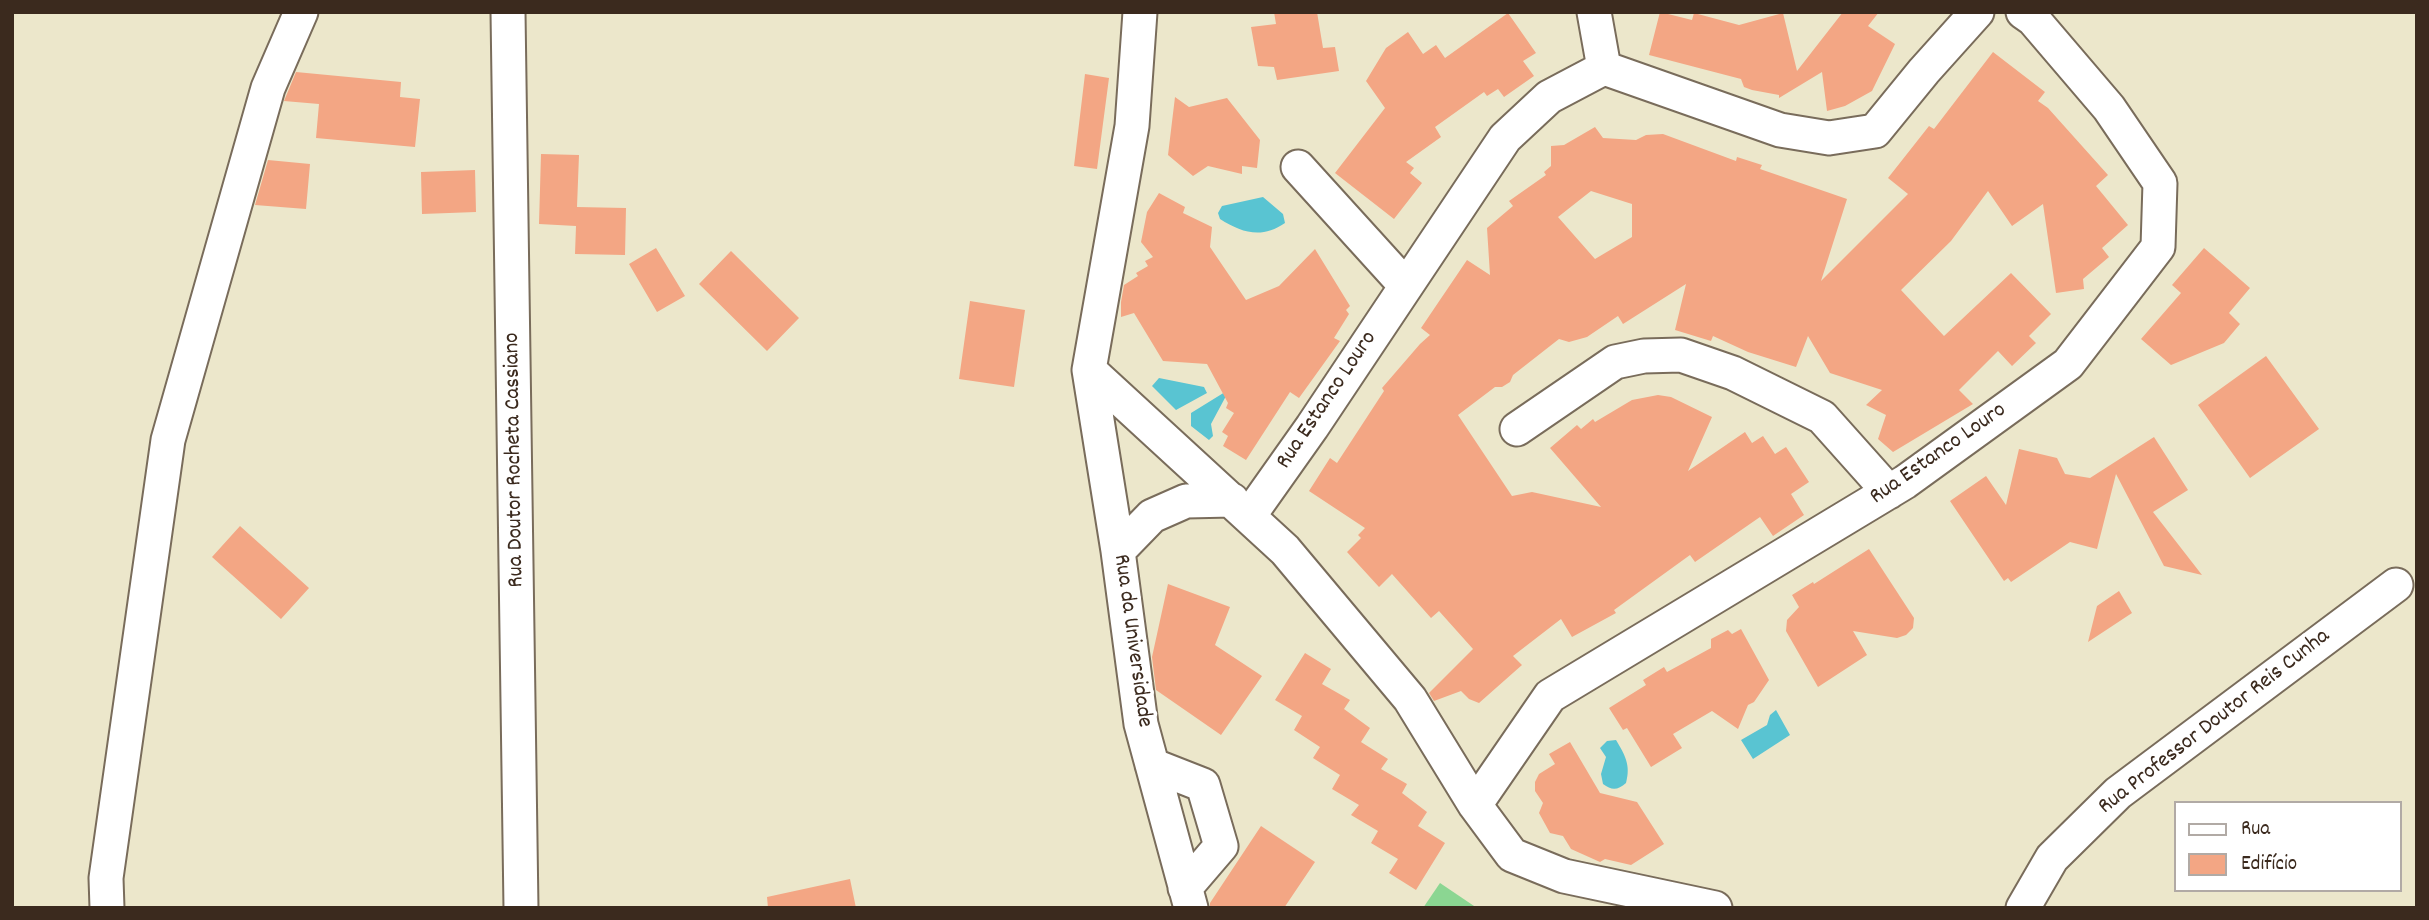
<!DOCTYPE html>
<html>
<head>
<meta charset="utf-8">
<style>
	body { margin:0 }
	#map { position:relative; width:2429px; height:920px; overflow:hidden; background:#ece7cb; font-family:Dekko,sans-serif }
	canvas { display:block }
	.frame { position:absolute; inset:0; border:14px solid #3b2a1e; pointer-events:none }
	.legend { position:absolute; left:2174px; top:801px; width:228px; height:91px; box-sizing:border-box; background:#fff; border:2px solid #b1aaa5; margin:0; padding:9px 12px; list-style:none; font-size:21px; color:#3b2a1e }
	.legend li { display:flex; align-items:center; gap:14px; height:35px }
	.legend b { width:35px; border:2px solid #b1aaa5 }
</style>
</head>
<body>
<div id="map">
<canvas width="2429" height="920"></canvas>
<div class="frame"></div>
<ul class="legend">
<li><b style="height:9px;background:#fff"></b>Rua</li>
<li><b style="height:19px;background:#f3a684"></b>Edifício</li>
</ul>
</div>
<script>
const context = document.querySelector('canvas').getContext('2d');
context.lineJoin = 'round';
function fill(path, color) { context.fillStyle = color; context.fill(path, 'evenodd'); }
function trace(path, color, width, dash) { context.strokeStyle = color; context.lineWidth = width; context.lineCap = dash ? 'butt' : 'round'; context.setLineDash(dash || []); context.stroke(path); }
function drawText(font, color, halo, rows, align = 'center') {
  context.font = font + ' Dekko,sans-serif'; context.lineWidth = 7; context.setLineDash([]); context.textBaseline = 'middle'; context.strokeStyle = halo; context.fillStyle = color; for (const [text, x, y, turn = 0] of rows) {
    context.save(); context.translate(x, y); context.rotate((+turn || 0) * Math.PI / 180); context.textAlign = isNaN(turn) ? turn : align; if (halo) context.strokeText(text, 0, 0); context.fillText(text, 0, 0); context.restore();
  }
}
fill(new Path2D(`
	M1440,883l37,25h-54z`), '#8bd692');
fill(new Path2D(`
	M1263,197l20,17 2,9c-23,16 -43,10 -65,-4l-2,-6 4,-7z
	M1159,378l45,9 3,6 -31,17 -24,-24z
	M1225,392l1,4 -15,28 2,12 -4,4 -18,-14v-13z
	M1776,710l14,25 -37,24 -12,-19 26,-15 3,-10z
	M1616,740c9,15 15,25 10,43 -8,7 -14,8 -23,1l-2,-10 5,-17 -6,-9 7,-7z`), '#59c4d2');
fill(new Path2D(`
	M1274,12h43l6,36 12,-1 4,24 -62,9 -3,-13 -16,-1 -7,-39 25,-3z
	M1660,12l32,8 2,-7 45,12 44,-12 14,58 46,-59h36l-11,14 27,18 -23,47 -27,15 -18,5 -5,-39 -43,26v-3l-27,-5 -8,-3 -3,-8 -92,-24z
	M1508,13l28,40 -13,8 11,15 -30,21 -6,-8 -11,7 -3,-4 -49,35 6,10 -35,25 8,6 -4,5 12,10 -28,36 -59,-46 50,-65 -19,-27 20,-33 22,-16 15,22 13,-9 9,13z
	M1993,52l52,40 -7,9 10,7 60,67 -12,11 32,39 -26,23 7,9 -26,22 1,10 -28,4 -13,-89 -31,22 -24,-35 -37,50 -50,49 43,46 67,-63 40,41 -22,22 7,7 -24,23 -14,-15 -39,39 14,14 -80,48 -15,-13 8,-24 -20,-10 16,-15 -52,-17 -22,-37 -12,31 -48,-15 -35,-16 -2,5 -36,-11 11,-46 -63,40 -5,-8 -31,21 -18,5 -10,-3 -46,36 -3,7 -8,5h-7l-37,28 54,81 20,-4 69,15 -51,-59 27,-23 4,4 12,-10 2,3 37,-22 26,-5 13,2 41,20 -24,54 57,-39 7,11 11,-7 12,18 11,-7 23,35 -18,12 13,21 -31,21 -13,-19 -65,45 -5,-7 -76,55 2,3 -44,24 -11,-18 -48,37 9,9 -43,38 -10,-4 -8,-8 -27,10 -5,-8 44,-44 -34,-38 -8,7 -39,-44 -13,13 -32,-35 14,-14 -3,-3 7,-7 -56,-37 21,-33 7,5 47,-72 -2,-3 38,-44 10,-9 -9,-7 46,-68 23,15 -3,-47 26,-22 -4,-5 37,-26 -2,-3 7,-6v-20l13,-1 31,-18 8,11 33,2 10,-5 17,-1 73,27 1,-4 25,8 -2,4 87,30 -26,82 87,-87 -20,-16 41,-52 5,3zM1591,191l41,13v33l-37,22 -37,-42z
	M296,72l105,10 -1,15 20,2 -5,48 -99,-9 3,-34 -35,-3z
	M1085,74l24,4 -12,91 -23,-3z
	M1175,97l14,10 38,-9 33,42 -3,28 -15,-2v8l-34,-8 -15,10 -25,-21z
	M541,154l38,1 -2,52 49,1 -1,47 -50,-1 1,-28 -37,-2z
	M268,160l42,4 -4,45 -51,-4z
	M475,170l1,42 -54,2 -1,-42z
	M1159,193l26,14 -2,6 29,14 -2,20 36,53 33,-14 36,-37 35,57 -4,4 3,4 -15,24 6,3 -41,57 -9,-6 -44,68 -23,-14 5,-10 -6,-4 12,-19 -8,-5 2,-5 -21,-39 -44,-3 -29,-48 -13,4v-15l3,-17 14,-9 -2,-3 12,-7 -3,-5 8,-4 -12,-15 6,-30z
	M656,248l29,48 -28,16 -28,-48z
	M2204,248l46,40 -21,25 11,11 -16,19 -53,22 -30,-26 40,-46 -9,-8z
	M731,251l68,67 -32,33 -68,-67z
	M970,301l55,9 -11,77 -55,-8z
	M2266,356l53,73 -69,49 -52,-73z
	M2154,437l34,53 -35,22 49,63 -38,-9 -48,-92 -19,75 -27,-7 -59,40 -3,-4 -4,3 -54,-80 36,-25 20,29 13,-56 38,9 8,16 25,4z
	M240,526l69,62 -28,31 -69,-62z
	M1869,549l45,69 -1,10 -7,7 -9,3 -44,-7 14,24 -49,32 -32,-56 1,-11 12,-13 -7,-12 21,-13 1,2z
	M1168,584l62,23 -15,38 47,31 -41,59 -65,-45 -4,-33z
	M2119,591l13,22 -44,29 9,-36z
	M1741,629l28,51 -15,22 -6,3 -10,24 -26,-18 -39,23 9,14 -31,19 -24,-39 -4,2 -14,-22 37,-23 -3,-5 21,-13 3,5 44,-24v-9l17,-9 4,4z
	M1305,653l26,16 -9,15 28,16 -6,9 26,19 -9,14 27,17 -7,10 26,15 -5,9 25,19 -9,14 27,17 -29,47 -27,-17 9,-14 -27,-16 7,-12 -27,-16 8,-10 -27,-16 8,-14 -27,-17 7,-11 -26,-17 8,-14 -27,-16z
	M1570,742l30,51 37,9 27,42 -33,21 -26,-6 -5,3 -29,-13 -8,-13 -13,-3 -11,-20 4,-10 -8,-12v-9l4,-8 16,-10 -6,-10z
	M1261,826l54,36 -31,46h-74v-5z
	M850,879l6,29h-88l-1,-11z`), '#f3a684');
const minor = new Path2D(`
	M508,12l13,896
	M1140,12l-8,114 -43,244 29,181 23,173 50,184
	M1594,12l10,56
	M1298,167l108,119
	M1089,370l196,180 125,149 65,106 37,50 52,21 151,32
	M1517,429l98,-67 29,-6 37,-1 52,18 89,44 67,75
	M1249,516l63,-89 193,-289 44,-41 55,-29 176,62 49,8 46,-7 49,-60 53,-59
	M1118,551l34,-35 34,-15 46,-1
	M1152,765l51,20 18,61 -36,42
	M1475,805l75,-109 355,-214 163,-118 90,-117 2,-64 -51,-75 -76,-89 -10,-7
	M107,908l-1,-30 62,-438 100,-352 33,-76
	M2023,908l29,-50 66,-65 278,-208`);
trace(minor, '#796c5b', 37);
trace(minor, '#fff', 33);
drawText('23px', '#3b2a1e', '#fff', [
	["Rua Estanco Louro",1328,401,-56],
	["Rua Estanco Louro",1939,455,-35],
	["Rua Doutor Rocheta Cassiano",516,460,-91],
	["Rua da Universidade",1131,641,82],
	["Rua Professor Doutor Reis Cunha",2215,723,-38]
]);
</script>
</body>
</html>
